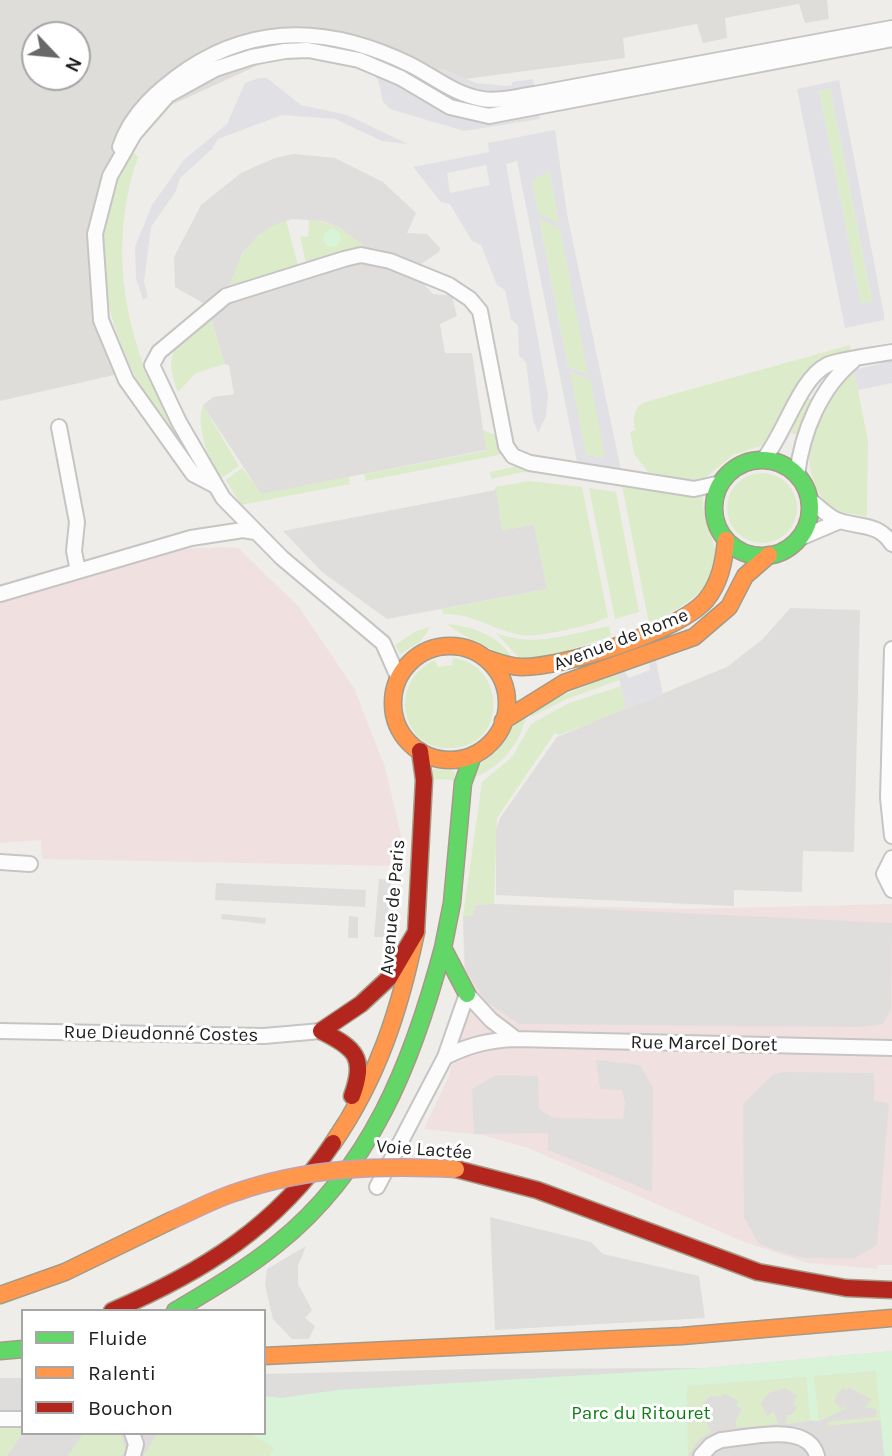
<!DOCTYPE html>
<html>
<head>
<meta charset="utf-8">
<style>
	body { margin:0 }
	#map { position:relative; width:892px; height:1456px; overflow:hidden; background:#efedea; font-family:Karla,sans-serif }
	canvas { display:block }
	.legend { position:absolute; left:21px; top:1309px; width:245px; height:126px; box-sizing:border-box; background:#fff; border:2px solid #a6a6a6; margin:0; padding:9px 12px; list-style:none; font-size:21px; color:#212121 }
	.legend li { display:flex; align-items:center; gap:14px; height:35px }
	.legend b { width:35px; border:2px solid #a6a6a6 }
	.north { position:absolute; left:21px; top:21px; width:70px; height:70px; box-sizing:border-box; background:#fff; border:2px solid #a6a6a6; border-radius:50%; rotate:116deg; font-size:19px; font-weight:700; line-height:28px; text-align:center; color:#212121 }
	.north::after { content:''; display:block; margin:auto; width:24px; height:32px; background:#696867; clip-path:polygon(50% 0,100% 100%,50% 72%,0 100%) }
</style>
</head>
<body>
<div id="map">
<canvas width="892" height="1456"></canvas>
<ul class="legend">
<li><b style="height:9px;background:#63d668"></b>Fluide</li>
<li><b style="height:9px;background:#ff974d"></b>Ralenti</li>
<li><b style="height:9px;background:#b3261e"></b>Bouchon</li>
</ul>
<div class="north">N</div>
</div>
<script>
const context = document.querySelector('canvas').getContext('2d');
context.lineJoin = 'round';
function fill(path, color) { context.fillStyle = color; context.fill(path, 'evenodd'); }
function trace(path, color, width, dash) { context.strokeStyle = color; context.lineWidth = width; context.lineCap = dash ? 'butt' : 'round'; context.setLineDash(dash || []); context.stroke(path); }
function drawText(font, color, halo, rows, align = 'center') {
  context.font = font + ' Karla,sans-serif'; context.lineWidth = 6; context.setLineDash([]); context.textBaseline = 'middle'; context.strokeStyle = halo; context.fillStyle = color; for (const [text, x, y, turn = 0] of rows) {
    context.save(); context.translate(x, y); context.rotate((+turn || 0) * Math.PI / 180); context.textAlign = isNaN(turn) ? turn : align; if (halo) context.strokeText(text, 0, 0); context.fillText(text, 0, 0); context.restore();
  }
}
fill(new Path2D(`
	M892,1351v105h-892v-78h23v55h241v-59l209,-5 231,-1z`), '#dedddb');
fill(new Path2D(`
	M222,547l16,1 60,58 56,82 31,79 17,72 1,23 -10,4 -351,-7 -1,-19 -41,3v-240l186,-54z
	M494,904l189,5 209,-5v361h-15v4l-69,-6 -64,-21 -216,-94 -46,-13 -58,-6 24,-51 25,-89 -9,-23 -1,-50h9l4,-11z`), '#f0e1e0');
fill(new Path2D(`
	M0,0h827l2,19 -24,4 -6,-19 -74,14 2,20 -24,5 -6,-19 -74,14 2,20 -160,21 -156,-37 -175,80 -41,92 21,161 -114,26zM35,35h42v42h-42z`), '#dfddd9');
fill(new Path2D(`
	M830,88l42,214 -11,1 -42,-212z
	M131,149l7,8c-32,92 -13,192 39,274l-7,6c-58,-92 -97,-185 -39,-288z
	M549,171l10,53 -21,-11 -6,-32z
	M309,218l30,9 28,21 -19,2 -42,13 -6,-27 8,1z
	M539,218l21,11 29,145 -21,-7z
	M286,220l12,45 -69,21c9,-30 26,-58 57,-66z
	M210,315l15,49 -29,9 -18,19c-17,-44 1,-49 32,-77z
	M850,345l1,8 -44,20 -14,18 -18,39 -11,15 -31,10 -28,23 -19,2 -38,-8 -14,-18 -4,-22 5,-2c-2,-12 -2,-22 10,-28z
	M854,370l14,71 -1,76c-11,-4 -24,-2 -33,-8 -19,-10 -29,-47 -23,-66l3,1 -2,-4c10,-24 18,-58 42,-70z
	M569,372l21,7 16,79 -20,-3z
	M806,397l6,3 -15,35 -6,-2z
	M203,405l36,61 -19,13c-11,-17 -25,-56 -17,-74z
	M483,430l12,5 8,19 -137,27 -2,-7 121,-23z
	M517,466l32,8 -26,-2 -32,7 -1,-7z
	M242,468l19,25 88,-16 1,7 -109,21 -15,-25z
	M727 508a35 35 0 1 1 70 0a35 35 0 1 1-70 0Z
	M529,481l53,6 26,130c-13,8 -71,21 -86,18 -29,-4 -47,-22 -79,-21l-1,-5 105,-20 -13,-65 -32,7 -7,-44z
	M622,485l81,12c-1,20 8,33 12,52 8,41 -38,60 -66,75z
	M589,488l27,4 23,120 -24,7z
	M448,624c26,3 50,11 65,35 -13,-6 -62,-28 -65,-35z
	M609,626l2,10 -47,16 -44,7 -24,-26c38,15 74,1 113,-7z
	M430,627l-9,14 -21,13 -5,-9 21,-14z
	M453,658c53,6 55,87 0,90 -53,4 -66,-67 -18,-88l3,7 14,-2z
	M618,673l2,7 -51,18 -38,19 1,-9z
	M621,686l5,24 -67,25 -4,-2 -58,85 -3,86 -18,1 -4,11h-9l19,-134 30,-25 19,-33 38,-21z
	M526,716c-6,28 -25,51 -51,61l4,-12 18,-14 17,-26z
	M433,769l22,2 -1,9 -23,-1z
	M877,1371l4,49 -53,6v-4l49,-5 -1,-8 -11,-1 6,-9 -22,-12 -3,3 -3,-2 -7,8 -1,6 6,7 6,-4 -2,4 -26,12 -5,-45z
	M806,1377l4,44 -24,3 1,-9h5l5,-8 -4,-3 4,-8 -12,-8 -16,5 -8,10 6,13 7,-5 4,13 -42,4v-9l6,-10 -6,-3 2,-5 -14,-8 -2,4 -12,-1 -8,9 6,6 -3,9 6,12 -12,7 -11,17 -2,-70z
	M23,1427v6l-16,23h-7v-28z
	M83,1433h38l5,17 -5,6h-53z
	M158,1433h91l25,15 -5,8h-126z`), '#dcebca');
fill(new Path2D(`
	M323 238a9 9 0 1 1 18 0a9 9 0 1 1-18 0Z
	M892,1351v105h-8l-8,-85 -62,5 5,45h-9l-4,-44 -119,9 1,70h-419l5,-8 -25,-15h15v-37l17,2 57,-8 366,-22z`), '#d9f3d8');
fill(new Path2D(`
	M294,154l41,4 48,24 33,31 -9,20 20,1 13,14 -1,4 -21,14 -40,-17 -11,-1 -28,-21 -17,-6 -30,-2 -16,5 -17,10 -17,20 -13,32 -20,13 -6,4 -28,-16 -1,-30 27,-52 40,-32 34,-15z
	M370,262l48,16 15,16 19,2 5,20 -17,8 5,29h27l14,97 -225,44 -58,-89 10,-8 21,-3 -5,-29 -4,-1 -15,-49 20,-14 114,-36z
	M496,490l6,41 32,-7 13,65 -160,30 -65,-47 -39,-41z
	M790,608l70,2 -6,242 -51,-1 -1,41 -68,-2v16l-238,-11v-65l4,-12 57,-81 170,-70 36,-28z
	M379,879l12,1 -5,57h-12z
	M216,883l150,7 -1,17 -150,-7z
	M494,904l398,19 -1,87 -8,14 -23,3 -341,-3 -35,-24 -19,-32 -2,-52h9l4,-11z
	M222,914l44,4 -1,6 -44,-5z
	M349,916l9,1v21h-10z
	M596,1060l44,5 13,23 -1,104 -104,-42v-17l-74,1 -2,-45 24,-14 42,1 1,33 14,9 70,1 2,-16 -3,-13 -22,-1z
	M784,1072l90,1v28l15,2 -12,142 -22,13h-51l-30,-8 -16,-7 -14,-26 -1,-113 29,-29z
	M490,1217l101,25 12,12 96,22 6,42 -210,12z
	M306,1246l-8,20v18l14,26 -7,8 10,8 -6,13h-17l-19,-20 -8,-34 2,-16z`), '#dfdedd');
fill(new Path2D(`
	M279,38l69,8 63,24 33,-1 32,14 31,3 5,-1v-3l21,-3 7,40 -76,12 -74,-22 -7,-7 -5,-22 -11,-12 -50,-12 -33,-1 -55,13 -51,29 -25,22 35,-52z
	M259,78h8l34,27 46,10 61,29 -26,-3 -47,-22 -53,-4 -64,24 -6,10 -32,29 -4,13 -25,36 -7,55 4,15 -5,3 -7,-22 -1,-31 17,-42 32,-45 43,-36 18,-41z
	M839,80l45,235v5l-39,8 -48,-239zM830,88l42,213v1l-11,1 -42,-212z
	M555,130l12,84 54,256 -44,-8 -60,-301 -11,3 42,231 -2,21 -8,17 -5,-13 -7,-58 -7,-6 -1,-30 -7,-7 -6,-29 -8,-5 -16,-40 -9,-4 -22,-37 -9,-2 -28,-35 76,-15 -1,-9zM486,165l4,20 -40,8 -3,-20zM549,171l10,52h-1l-20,-10 -6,-32zM539,219l21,10 28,145 -20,-7zM570,372l20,7 15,79 -19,-3z
	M892,361v22l-34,7 -4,-20z
	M656,661l7,34 -37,15 -8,-37 7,-2 3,7 22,-8 -1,-7z`), '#e1e0e4');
const street = new Path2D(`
	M120,147c11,-34 39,-58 68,-78 72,-48 148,-41 223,-4 25,13 43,29 71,34 17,3 37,-3 53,-5l357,-66
	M59,427l18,95 -3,29 4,20
	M763,460c22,-26 36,-81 64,-95 14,-6 49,-10 65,-13
	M797,475c5,-42 23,-87 56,-114
	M214,485l-21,-11 -67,-94 -25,-60 -6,-86 15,-58 24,-42 34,-39 47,-26 37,-12 33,-6 23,-1 51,10 42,18 49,29 39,9 403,-77
	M809,499c9,7 18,17 28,21 21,8 41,2 55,24
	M800,538l40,-17
	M0,594l191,-56 52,-8 12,2
	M892,649l-4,149 4,38
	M398,677l-15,-34 -101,-85 -59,-60 -44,-76 -27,-57 7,-13 67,-56 118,-37 17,-4 29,6 59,24 21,14 10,12 26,135 7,10 17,7 164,26 27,-6
	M892,858l-8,16 8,16
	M0,862l30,2
	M467,994l24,26 25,19
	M0,1031l264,5 57,-5
	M445,1057l22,-63
	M377,1187l68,-130c24,-12 44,-17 71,-18l376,9
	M0,1419h23
	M132,1433l4,11 -3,12
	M701,1456l10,-11 10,-5c27,-2 87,-19 96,16`);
const fast = new Path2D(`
	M714 508a48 48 0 1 1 96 0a48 48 0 1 1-96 0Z
	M467,994l-24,-46 9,-45 11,-120 10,-28
	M175,1311c35,-21 70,-41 102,-67 94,-75 136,-183 166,-296
	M0,1351l23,-2`);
const slow = new Path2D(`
	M393 703a57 57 0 1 1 114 0a57 57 0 1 1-114 0Z
	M485,658c12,4 24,9 36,9 41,1 159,-36 185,-67 14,-17 18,-38 20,-60
	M503,721l61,-38 130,-46 35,-30 16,-31 24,-21
	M333,1143c45,-65 67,-134 83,-211
	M0,1295l65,-23 107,-52
	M264,1356l418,-20 210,-18`);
const jam = new Path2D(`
	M321,1031l40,-27 28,-26 27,-46 8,-152 -4,-29
	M321,1031c35,17 45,27 31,65
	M456,1169l81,21 221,82 88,16 46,2
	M112,1311c91,-39 165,-85 221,-168`);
trace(street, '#c6c5c4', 18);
trace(fast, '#a59a86', 19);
trace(slow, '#a59a86', 19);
trace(jam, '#a59a86', 19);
trace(street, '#fdfcfc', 14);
trace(fast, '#63d668', 16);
trace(slow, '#ff974d', 16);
trace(jam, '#b3261e', 16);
const slowBridge = new Path2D(`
	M172,1220c21,-9 42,-21 65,-28 71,-25 145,-27 219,-23`);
trace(slowBridge, '#c3a2ac', 19, []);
trace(slowBridge, '#ff974d', 16);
drawText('19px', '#212121', '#fff', [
	["Avenue de Rome",621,640,-21],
	["Avenue de Paris",393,907,-85],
	["Rue Dieudonné Costes",161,1034,1],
	["Rue Marcel Doret",704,1044,1],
	["Voie Lactée",424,1150,4]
]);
drawText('19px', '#0f7f15', '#fff', [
	["Parc du Ritouret",641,1414]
]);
</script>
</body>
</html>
